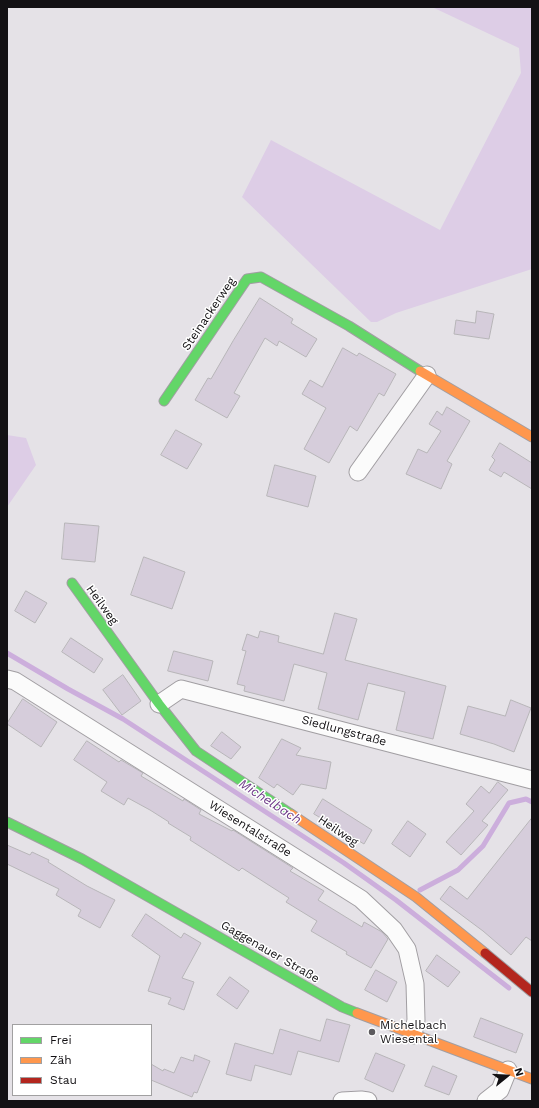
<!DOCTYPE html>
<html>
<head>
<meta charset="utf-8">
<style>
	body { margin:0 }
	#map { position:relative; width:539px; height:1108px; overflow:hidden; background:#e5e2e7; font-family:"Work Sans",sans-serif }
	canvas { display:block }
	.frame { position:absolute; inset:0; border:8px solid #131114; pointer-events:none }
	.legend { position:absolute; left:12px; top:1024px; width:140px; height:72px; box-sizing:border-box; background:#fff; border:1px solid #a1a0a1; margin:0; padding:5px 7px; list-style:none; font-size:12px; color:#131114 }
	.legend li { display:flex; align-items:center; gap:8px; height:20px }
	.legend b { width:20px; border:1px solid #a1a0a1 }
	.north { position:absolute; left:487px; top:1056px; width:40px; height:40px; -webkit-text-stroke:3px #fff; paint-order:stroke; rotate:72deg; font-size:11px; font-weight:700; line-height:16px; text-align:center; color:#131114 }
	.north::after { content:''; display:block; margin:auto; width:14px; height:18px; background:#131114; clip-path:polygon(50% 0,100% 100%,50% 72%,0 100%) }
</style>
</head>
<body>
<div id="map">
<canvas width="539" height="1108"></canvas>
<div class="frame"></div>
<ul class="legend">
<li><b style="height:5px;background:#63d668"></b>Frei</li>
<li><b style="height:5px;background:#ff974d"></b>Zäh</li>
<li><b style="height:5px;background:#b3261e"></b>Stau</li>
</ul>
<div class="north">N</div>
</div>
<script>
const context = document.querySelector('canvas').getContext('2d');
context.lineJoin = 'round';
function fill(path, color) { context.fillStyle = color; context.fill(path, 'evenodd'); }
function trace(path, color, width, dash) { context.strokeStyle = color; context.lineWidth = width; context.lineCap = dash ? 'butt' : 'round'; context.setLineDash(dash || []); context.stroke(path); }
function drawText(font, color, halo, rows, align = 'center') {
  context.font = font + ' "Work Sans",sans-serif'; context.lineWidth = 3; context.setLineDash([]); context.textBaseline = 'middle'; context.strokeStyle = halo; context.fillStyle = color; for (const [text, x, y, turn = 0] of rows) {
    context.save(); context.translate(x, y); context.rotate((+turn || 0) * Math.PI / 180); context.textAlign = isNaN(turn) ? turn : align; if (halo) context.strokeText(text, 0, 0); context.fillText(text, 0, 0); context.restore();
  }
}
fill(new Path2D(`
	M432,7h100v262l-136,44 -19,9h-6l-129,-125 29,-57 169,90 81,-157 -2,-25z
	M7,435l19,3 10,27 -29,42z`), '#ddcde6');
trace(new Path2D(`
	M7,653l61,36 55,30 221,144 52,37 113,88
	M420,890l38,-20 25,-24 26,-43 17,-4 6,3`), '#ccaedc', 5);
const building = new Path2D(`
	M260,298l33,21 -2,4 26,16 -11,18 -27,-16 -2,5 -12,-8 -31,55 6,3 -13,22 -32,-18 13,-22 3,1 22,-38z
	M477,311l17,3 -5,25 -35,-5 2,-14 19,3z
	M343,348l14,8 2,-3 37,21 -12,22 -5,-3 -22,38 -7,-5 -21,37 -25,-14 22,-41 -24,-14 8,-14 12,7z
	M447,407l23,14 -23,40 5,3 -11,25 -35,-15 12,-25 9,4 14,-22 -12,-7 8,-13 5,4z
	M176,430l26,14 -15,25 -26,-14z
	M500,443l32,20v26l-28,-17 -3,5 -12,-7 6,-10 -3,-3z
	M275,465l41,11 -8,31 -41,-11z
	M65,523l34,3 -4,36 -33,-3z
	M144,557l41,15 -13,37 -41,-14z
	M26,591l21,12 -12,20 -20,-12z
	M335,613l22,6 -12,41 101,26 -13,53 -37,-9 9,-38 -37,-9 -10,37 -40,-11 9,-36 -33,-9 -10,37 -40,-10 1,-5 -8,-2 9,-33 -4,-1 5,-16 11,4 2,-7 19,5 -1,6 45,12z
	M71,638l32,21 -9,14 -32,-21z
	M174,651l39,10 -5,20 -40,-10z
	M123,675l18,26 -19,14 -19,-25z
	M23,699l34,23 -16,25 -34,-23z
	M511,700l20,8 -17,44 -20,-8 -34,-10 8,-28 37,10z
	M222,732l19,15 -10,12 -20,-13z
	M282,739l19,9 -5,7 35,7 -5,27 -25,-5 -8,11 -16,-11 -3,4 -15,-10z
	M87,741l32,21 2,-2 22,13 -2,3 42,25 1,-2 17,11 -2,4 33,17 1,-1 60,38 -3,3 34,20 -6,9 44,27 2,-5 18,10 6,7 -17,29 -25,-14 1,-2 -36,-21 6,-10 -31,-19 3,-4 -47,-30 -3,3 -49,-31 1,-3 -23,-14 1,-1 -19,-12 -22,-12 -4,7 -23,-14 6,-9 -33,-22z
	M498,782l10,8 -26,31 6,4 -27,30 -15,-13 28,-31 -8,-7 15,-18 8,7z
	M323,799l49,31 -8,14 -50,-30z
	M532,818v123l-6,-4 -15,18 -28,-24 -43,-32 10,-13 17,13z
	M408,821l18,13 -16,23 -18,-13z
	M7,845l23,10 2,-3 17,8 -1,2 39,24 28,14 -15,28 -22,-12 3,-6 -25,-15 3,-6 -52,-25z
	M146,914l35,24 3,-5 17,10 -19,35 12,4 -10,28 -16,-6 3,-6 -23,-7 12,-35 -28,-20z
	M437,955l23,17 -12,15 -22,-16z
	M376,970l21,12 -10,20 -22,-12z
	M230,977l19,14 -12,18 -20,-14z
	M481,1018l42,16 -7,19 -42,-16z
	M327,1019l23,6 -11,37 -41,-11 -7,24 -36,-10 -4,16 -25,-7 9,-31 38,11 7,-25 40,12z
	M376,1053l29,12 -12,27 -28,-13z
	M195,1055l15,6 -13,32 -3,-1 -2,5 -41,-17v-16l12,7 1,-2 10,4 7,-16 12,4z
	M433,1066l24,10 -8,19 -24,-9z`);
fill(building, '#d6cddb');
trace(building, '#b7b5b8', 1);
const street = new Path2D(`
	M358,472l69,-97
	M7,679l8,2 346,218 33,31 13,19 8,35 1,36 -3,15
	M159,704l22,-15 351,91
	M342,1101l19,-1 7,1
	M486,1101l14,-11 8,-20`);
const fast = new Path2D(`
	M164,401l83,-122 14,-2 88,49 71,45
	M72,583l87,121 37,47 95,63
	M7,822l75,37 260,148 15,6`);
const slow = new Path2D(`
	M420,371l112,66
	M291,814l125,83 69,56
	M357,1013l175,66`);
const jam = new Path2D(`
	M485,953l47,39`);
trace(street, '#a19ea2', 19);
trace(fast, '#a19ea2', 11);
trace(slow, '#a19ea2', 11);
trace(jam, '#a19ea2', 11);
trace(street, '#fbfbfb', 17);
trace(fast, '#63d668', 9);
trace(slow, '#ff974d', 9);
trace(jam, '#b3261e', 9);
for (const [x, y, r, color] of [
	[372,1032,4,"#5c5a5e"]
]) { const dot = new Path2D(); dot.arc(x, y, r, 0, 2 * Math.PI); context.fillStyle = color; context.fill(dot); trace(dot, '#fff', 1.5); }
drawText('12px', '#131114', '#fff', [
	["Steinackerweg",209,314,-56],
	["Heilweg",102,605,54],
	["Siedlungstraße",344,731,15],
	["Wiesentalstraße",250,829,32],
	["Heilweg",338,831,34],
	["Gaggenauer Straße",270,952,30]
]);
drawText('12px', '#131114', '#fff', [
	["Michelbach",380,1025],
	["Wiesental",380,1039]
], 'left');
drawText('italic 13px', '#6d3a87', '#fff', [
	["Michelbach",270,802,33]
]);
</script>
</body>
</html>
